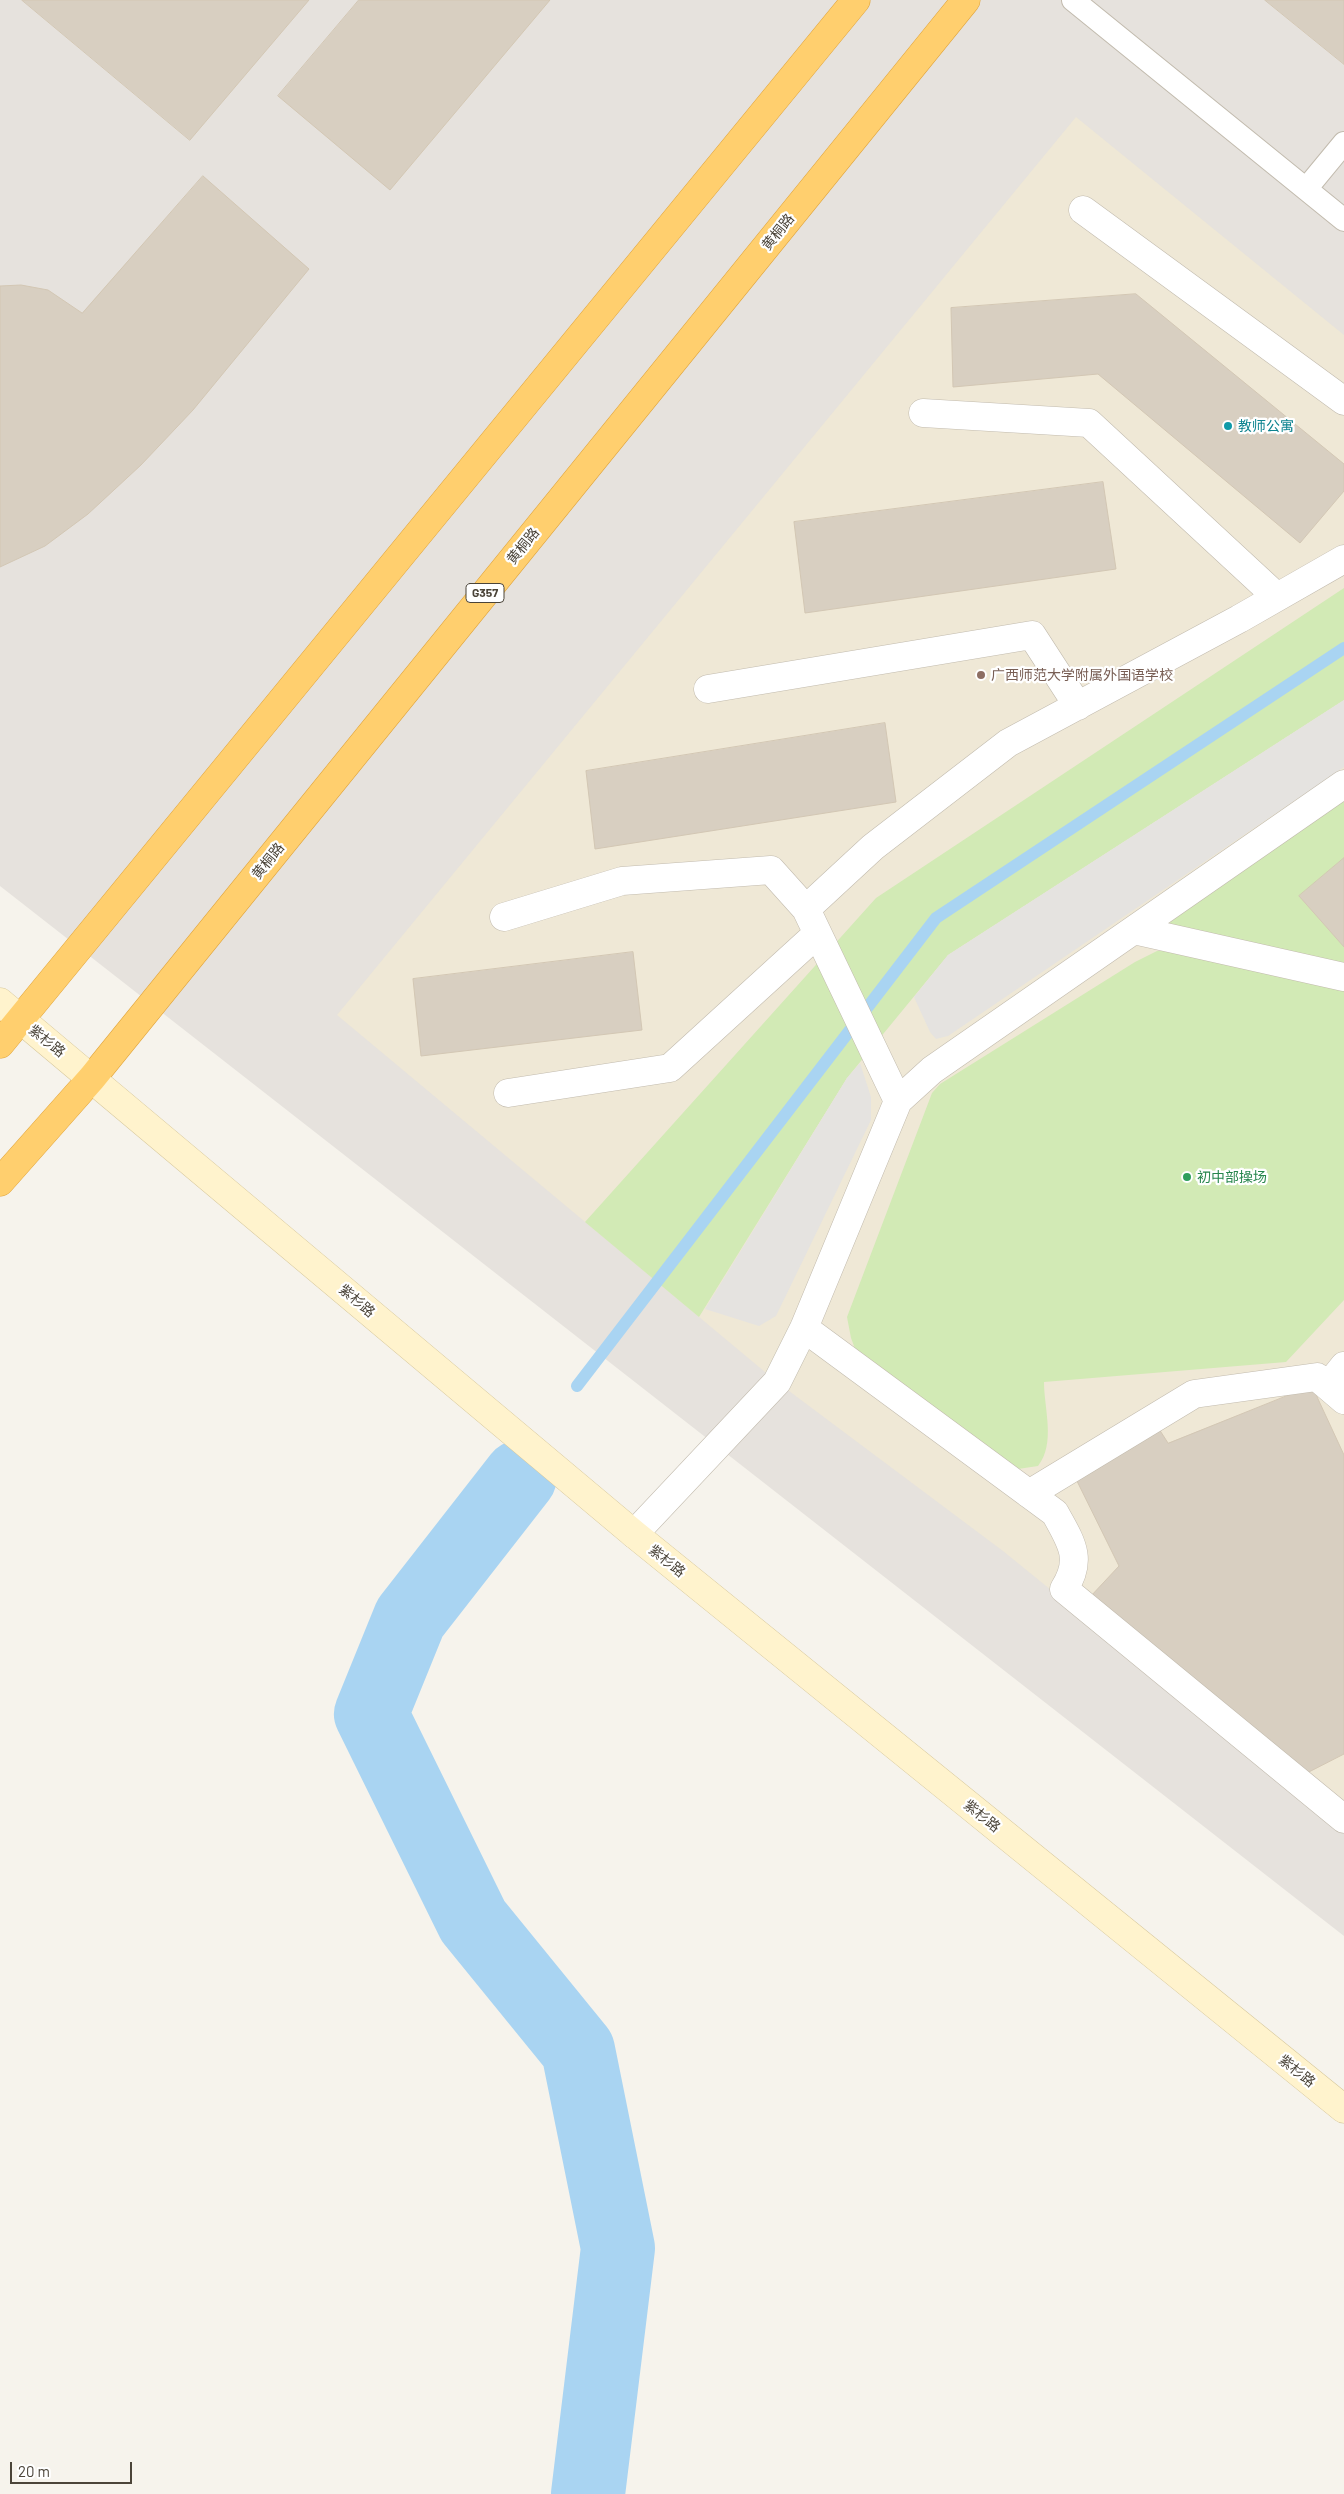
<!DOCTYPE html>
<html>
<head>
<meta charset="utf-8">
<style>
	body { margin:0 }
	#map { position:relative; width:1344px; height:2494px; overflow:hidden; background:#f6f3ec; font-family:Barlow,sans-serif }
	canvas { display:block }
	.scale { position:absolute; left:10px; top:2462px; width:122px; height:22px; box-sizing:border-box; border:2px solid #4b4439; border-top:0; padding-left:6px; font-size:15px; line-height:18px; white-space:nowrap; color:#4b4439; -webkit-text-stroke:4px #fff; paint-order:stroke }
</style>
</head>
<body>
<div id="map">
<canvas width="1344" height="2494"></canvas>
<div class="scale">20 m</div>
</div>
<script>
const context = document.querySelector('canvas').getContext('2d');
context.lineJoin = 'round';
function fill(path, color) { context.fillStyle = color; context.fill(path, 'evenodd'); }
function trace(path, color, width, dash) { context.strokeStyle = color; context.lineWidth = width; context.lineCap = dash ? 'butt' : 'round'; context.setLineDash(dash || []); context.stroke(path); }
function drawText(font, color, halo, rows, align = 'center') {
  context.font = font + ' Barlow,"Noto Sans SC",sans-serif'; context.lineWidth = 4.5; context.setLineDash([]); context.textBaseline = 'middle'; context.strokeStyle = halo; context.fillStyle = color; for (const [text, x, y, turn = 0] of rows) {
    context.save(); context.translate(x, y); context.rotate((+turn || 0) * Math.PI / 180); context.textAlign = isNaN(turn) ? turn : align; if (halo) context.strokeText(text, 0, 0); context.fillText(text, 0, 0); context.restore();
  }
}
fill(new Path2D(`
	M0,0h1344v1936l-1344,-1050z`), '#e6e2dd');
fill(new Path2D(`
	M1076,117l268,218v1493l-341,-277 -226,-169 -440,-367z`), '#efe8d6');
fill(new Path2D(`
	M1344,588v112l-396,255 -101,123 -148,239 -114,-95 291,-324z
	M1344,784v193l-210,-47z
	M1157,951h19l168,35v314l-58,62 -242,20c0,27 12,61 -6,84l-20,3 -29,-17 -129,-90 -9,-24 -4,-21 85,-224 8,-9 195,-122z`), '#d2eab5');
fill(new Path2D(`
	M1344,700v67l-396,269 -12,3 -6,-7 -16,-35 34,-42z
	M860,1063l11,34v23l-95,196 -17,10 -54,-17 142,-231z`), '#e5e3e0');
trace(new Path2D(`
	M577,1386l359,-468 408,-270`), '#a9d4f2', 12);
trace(new Path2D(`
	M520,1477l-110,141 -39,96 102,207 105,129 40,198 -30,246`), '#a9d4f2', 74);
const building = new Path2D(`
	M22,0h287l-119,140z
	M359,0h191l-160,190 -112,-94z
	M1265,0h79v64z
	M203,176l106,93 -116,141 -52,55 -53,49 -43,32 -45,21v-281l21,-1 27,5 34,23z
	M1136,294l208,170v27l-44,52 -202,-169 -145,13 -2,-79z
	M1103,482l13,87 -311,44 -11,-91z
	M885,723l11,79 -301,47 -9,-78z
	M1344,858v89l-45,-51z
	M633,952l9,78 -221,26 -8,-77z
	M1312,1386l32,69v299l-43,22 -211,-179 29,-31 -45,-91 85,-46 9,14z`);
fill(building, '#d8cfc1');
trace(building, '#d3c7b4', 1);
const lane = new Path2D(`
	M1073,0l271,220
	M1306,189l38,-46`);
const street = new Path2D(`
	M1083,210l261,191
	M923,413l166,10 188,174
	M708,689l324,-54 46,71
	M504,917l118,-36 149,-11 35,39
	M1134,930l210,47
	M508,1093l162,-25 147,-134
	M898,1101l-92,-192 67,-62 135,-104 231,-124 105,-60
	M804,1328l251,185c15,28 29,45 9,76l280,230
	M1328,1386l16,-20
	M1029,1494l165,-100 123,-17 27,23
	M634,1534l143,-152 27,-54 94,-227 34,-31 412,-286`);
const secondary = new Path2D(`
	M0,1002l634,532 710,575`);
const highway = new Path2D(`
	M0,1044l856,-1044
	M0,1182l92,-104 874,-1078`);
trace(lane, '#c2bbae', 24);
trace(street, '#c2bbae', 29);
trace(secondary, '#d6c79b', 29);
trace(highway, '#e0a43c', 29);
trace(lane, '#fff', 22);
trace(street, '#fff', 28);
trace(secondary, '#fff3cd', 28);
trace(highway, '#ffcf6e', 28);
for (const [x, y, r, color] of [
	[1228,426,5,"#0f9aa8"],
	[981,675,5,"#8d6e63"],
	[1187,1177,5,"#2e9e5b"]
]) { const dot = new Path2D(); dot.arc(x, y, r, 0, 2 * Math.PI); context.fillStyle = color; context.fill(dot); trace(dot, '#fff', 2); }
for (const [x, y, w] of [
	[485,593,38]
]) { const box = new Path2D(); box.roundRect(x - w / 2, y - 9.5, w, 19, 4); context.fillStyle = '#fff'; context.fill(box); trace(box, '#4b4439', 1); }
drawText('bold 12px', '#4b4439', null, [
	["G357",485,593]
]);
drawText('14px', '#4b4439', '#fff', [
	["黄桐路",778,232,-51],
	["黄桐路",523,546,-51],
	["黄桐路",268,861,-51],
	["紫杉路",47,1041,39],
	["紫杉路",357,1301,40],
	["紫杉路",667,1561,39],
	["紫杉路",982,1816,39],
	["紫杉路",1297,2071,39]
]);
drawText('14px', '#0d838f', '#fff', [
	["教师公寓",1238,426]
], 'left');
drawText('14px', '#785e54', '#fff', [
	["广西师范大学附属外国语学校",991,675]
], 'left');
drawText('14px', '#27864d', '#fff', [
	["初中部操场",1197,1177]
], 'left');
</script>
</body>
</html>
